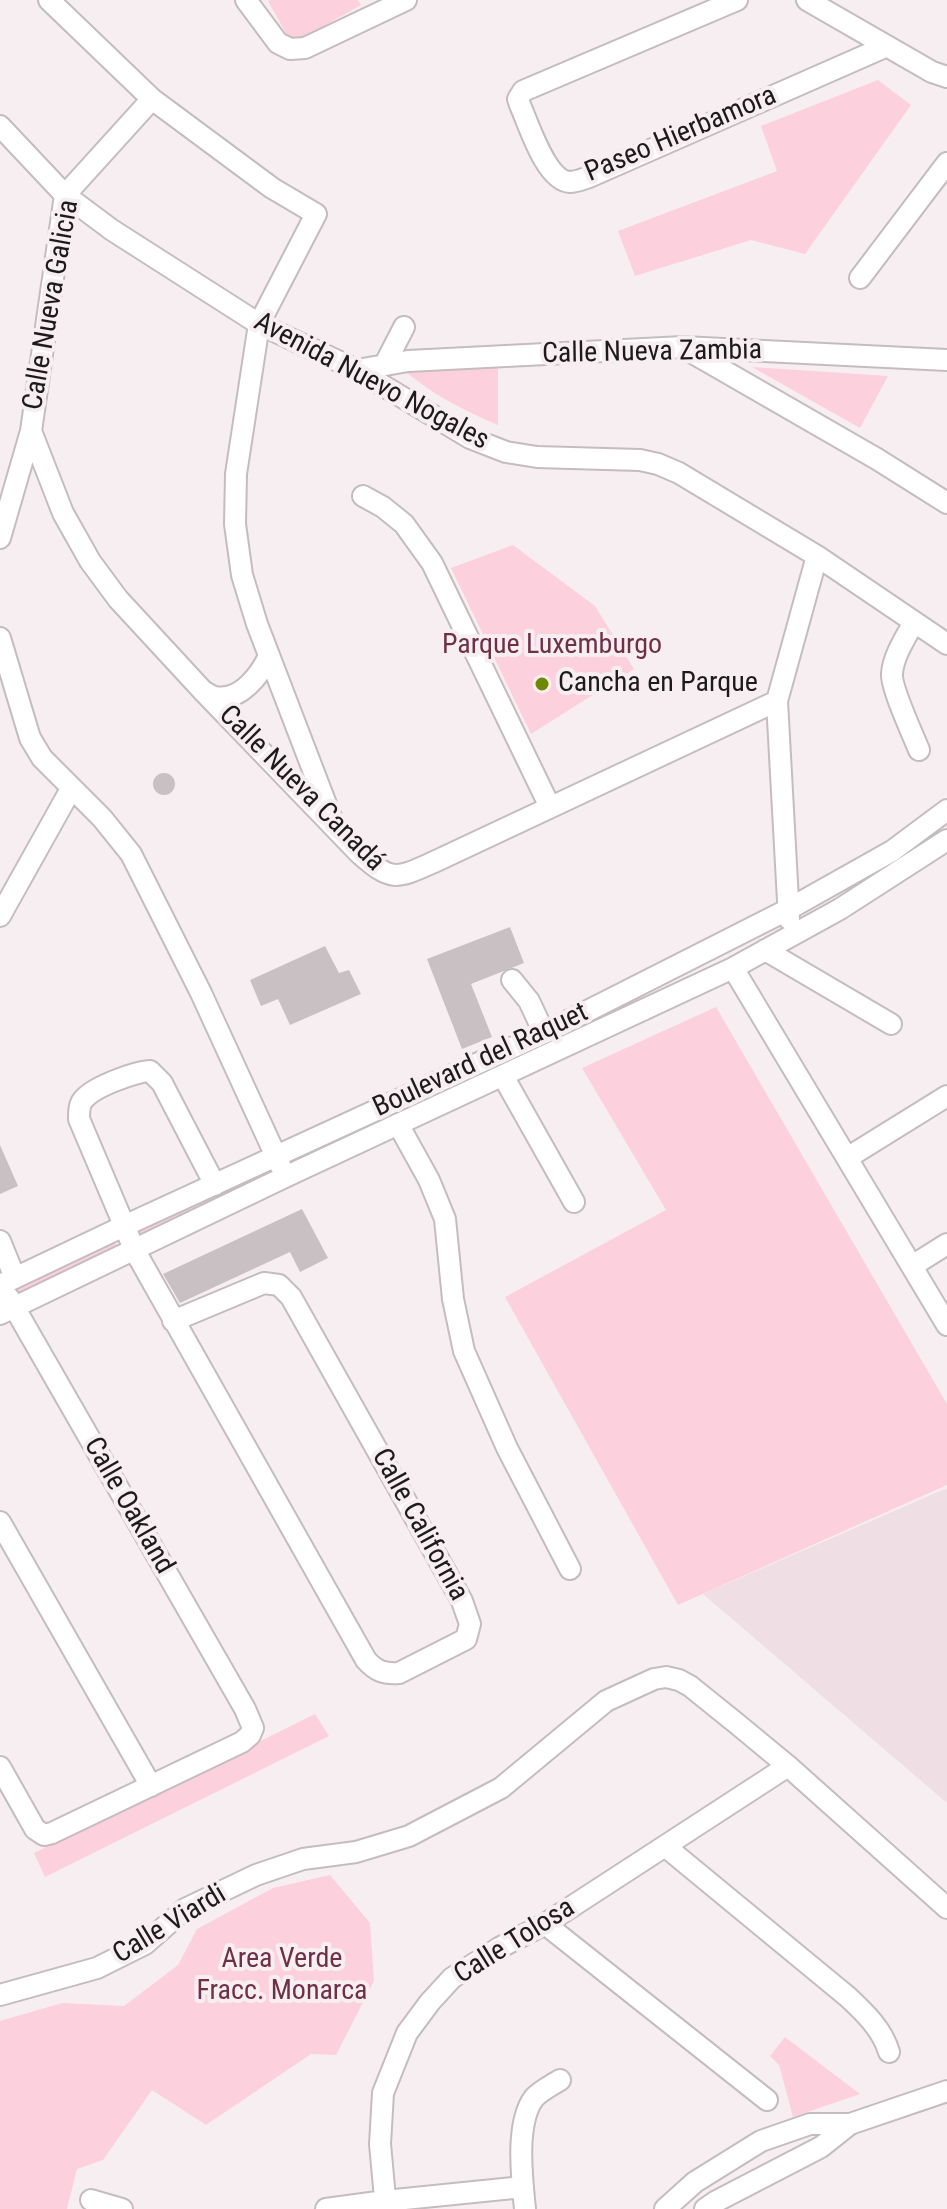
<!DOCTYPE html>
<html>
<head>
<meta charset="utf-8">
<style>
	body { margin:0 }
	canvas { display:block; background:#f7eef1 }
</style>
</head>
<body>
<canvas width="947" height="2209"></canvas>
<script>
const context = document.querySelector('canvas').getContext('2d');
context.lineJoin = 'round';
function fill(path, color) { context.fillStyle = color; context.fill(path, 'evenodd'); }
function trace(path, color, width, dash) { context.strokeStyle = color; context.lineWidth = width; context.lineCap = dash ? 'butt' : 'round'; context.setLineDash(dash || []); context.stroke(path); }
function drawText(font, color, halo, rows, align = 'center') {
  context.font = font + ' "Roboto Condensed",sans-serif'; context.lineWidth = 8; context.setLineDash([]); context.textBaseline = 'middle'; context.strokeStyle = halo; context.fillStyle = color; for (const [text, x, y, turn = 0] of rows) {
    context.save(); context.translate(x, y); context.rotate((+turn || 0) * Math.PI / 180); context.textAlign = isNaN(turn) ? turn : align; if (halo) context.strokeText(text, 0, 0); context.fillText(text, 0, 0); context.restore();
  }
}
fill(new Path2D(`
	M947,1488v315l-244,-209z`), '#efdee3');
fill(new Path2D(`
	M270,0h88l3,5 -69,39 -24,-43z
	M878,80l33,25 -106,149 -54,-14 -116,36 -17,-45 159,-60 -16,-45z
	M498,363v62c-36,-15 -70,-33 -99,-59z
	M752,367l136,9 -28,52z
	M513,545l82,61 39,63 -103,65 -80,-166z
	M716,1007l231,397v81l-269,120 -173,-308 161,-87 -84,-142z
	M258,1170l7,13 -131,65 -8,-14z
	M114,1240l7,14 -101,48 -7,-11z
	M315,1714l14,22 -284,141 -11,-24z
	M330,1875l40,48 4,58 -38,74 -25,-1 -105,71 -54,-35 -49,70 -26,9 -10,40h-67v-188l62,-18 62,3 54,-41 19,-36 76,-41z
	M785,2037l75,57 -67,23 -14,-52 -9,-9z`), '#fdd0de');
fill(new Path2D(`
	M153 784a11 11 0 1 1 22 0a11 11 0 1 1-22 0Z
	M510,927l14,36 -53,21 21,53 -30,12 -35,-90z
	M325,946l14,27 10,-3 12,24 -71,31 -12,-26 -17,7 -11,-26z
	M0,1145l18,41 -18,8z
	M302,1209l26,49 -28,14 -10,-20 -110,51 -17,-29z`), '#c9c0c3');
const minor = new Path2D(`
	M49,0l103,99 120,89 44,26 -57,110 -23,150 -1,50 7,51 15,49 74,193
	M246,0l32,43 12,6 15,-1 101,-48
	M737,0l-214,91 -5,8 2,6c9,20 26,76 50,77 6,0 13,-3 19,-5l298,-131
	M807,0l125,72 15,5
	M0,126l65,69 47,35 147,94 98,46 113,68 36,14 31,5 103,3 18,4 21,9 138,83 130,88
	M860,278l87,-115
	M686,349l191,110 70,44
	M385,364l19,-37
	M357,370l51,-9 275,-14 264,13
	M31,431l32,82 27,48 28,38 85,92 157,163c32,28 36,25 74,8l343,-161
	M363,496l20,11 21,17 28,39 118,244
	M0,538l31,-107 34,-236 87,-96
	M914,622c-8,15 -21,34 -22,52 -1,14 21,61 27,76
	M0,638l30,100 12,20 60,60 29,36 70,139 79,172
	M203,691c4,2 7,5 12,6 25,5 45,-22 54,-41
	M0,916l71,-127
	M789,919l-12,-218 40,-145
	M765,950l126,74
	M733,968l214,357
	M512,980l17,21 15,32
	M503,1076l71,126
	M398,1124l31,56 16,39 8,80 11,52 43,97 63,121
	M847,1158l100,-62
	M0,1241l15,37
	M912,1266l35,-22
	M0,1285l124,-59 420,-193 243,-123 105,-59 55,-41
	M0,1314l285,-137 448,-209 107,-59 107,-69
	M173,1321l91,-38 15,2 12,12 171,304 8,23 -4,15 -67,34c-16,1 -23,-2 -33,-13l-231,-409 -56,-132c0,-7 0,-14 4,-19 10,-13 51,-28 67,-29l12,12 53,102
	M0,1522l151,264
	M0,1767l35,62 9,6 8,-2 190,-91 8,-7 3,-7 -8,-19 -236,-411
	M666,1847l182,150c17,16 34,32 41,55
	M545,1924l222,176
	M0,1995l97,-27 48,-24 40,-35 71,-34 47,-16 53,-7 53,-16 92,-48 105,-87 48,-22 12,-2 13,3 11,6 46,37 52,43 159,142
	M91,2200l31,9
	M326,2209l59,-8 138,-14
	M386,2209l-6,-65 3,-51 24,-60 23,-31 22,-24 47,-30 46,-24 243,-158
	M525,2209c-3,-30 -10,-86 9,-111 6,-7 18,-13 26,-18
	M665,2209l30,-27 66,-41 49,-17h40l97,-33
	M705,2209l10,-7 106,-55 29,-23`);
trace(minor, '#c5bcbf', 24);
trace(minor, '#fff', 20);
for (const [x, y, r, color] of [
	[542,684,8,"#6e8900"]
]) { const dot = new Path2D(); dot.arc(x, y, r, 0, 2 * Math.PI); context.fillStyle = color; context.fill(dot); trace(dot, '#f7eef1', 3); }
drawText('28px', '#1d1a1b', '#f7eef1', [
	["Paseo Hierbamora",681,135,-23],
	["Calle Nueva Galicia",52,305,-80],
	["Calle Nueva Zambia",652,353,-1],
	["Avenida Nuevo Nogales",371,382,28],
	["Calle Nueva Canadá",301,789,45],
	["Boulevard del Raquet",481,1061,-25],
	["Calle Oakland",128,1506,60],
	["Calle California",419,1525,61],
	["Calle Viardi",170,1925,-31],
	["Calle Tolosa",515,1942,-32]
]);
drawText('28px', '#6d3047', '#f7eef1', [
	["Parque Luxemburgo",552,646],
	["Area Verde",282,1960],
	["Fracc. Monarca",282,1992]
]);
drawText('28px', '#1d1a1b', '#f7eef1', [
	["Cancha en Parque",558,684]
], 'left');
</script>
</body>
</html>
